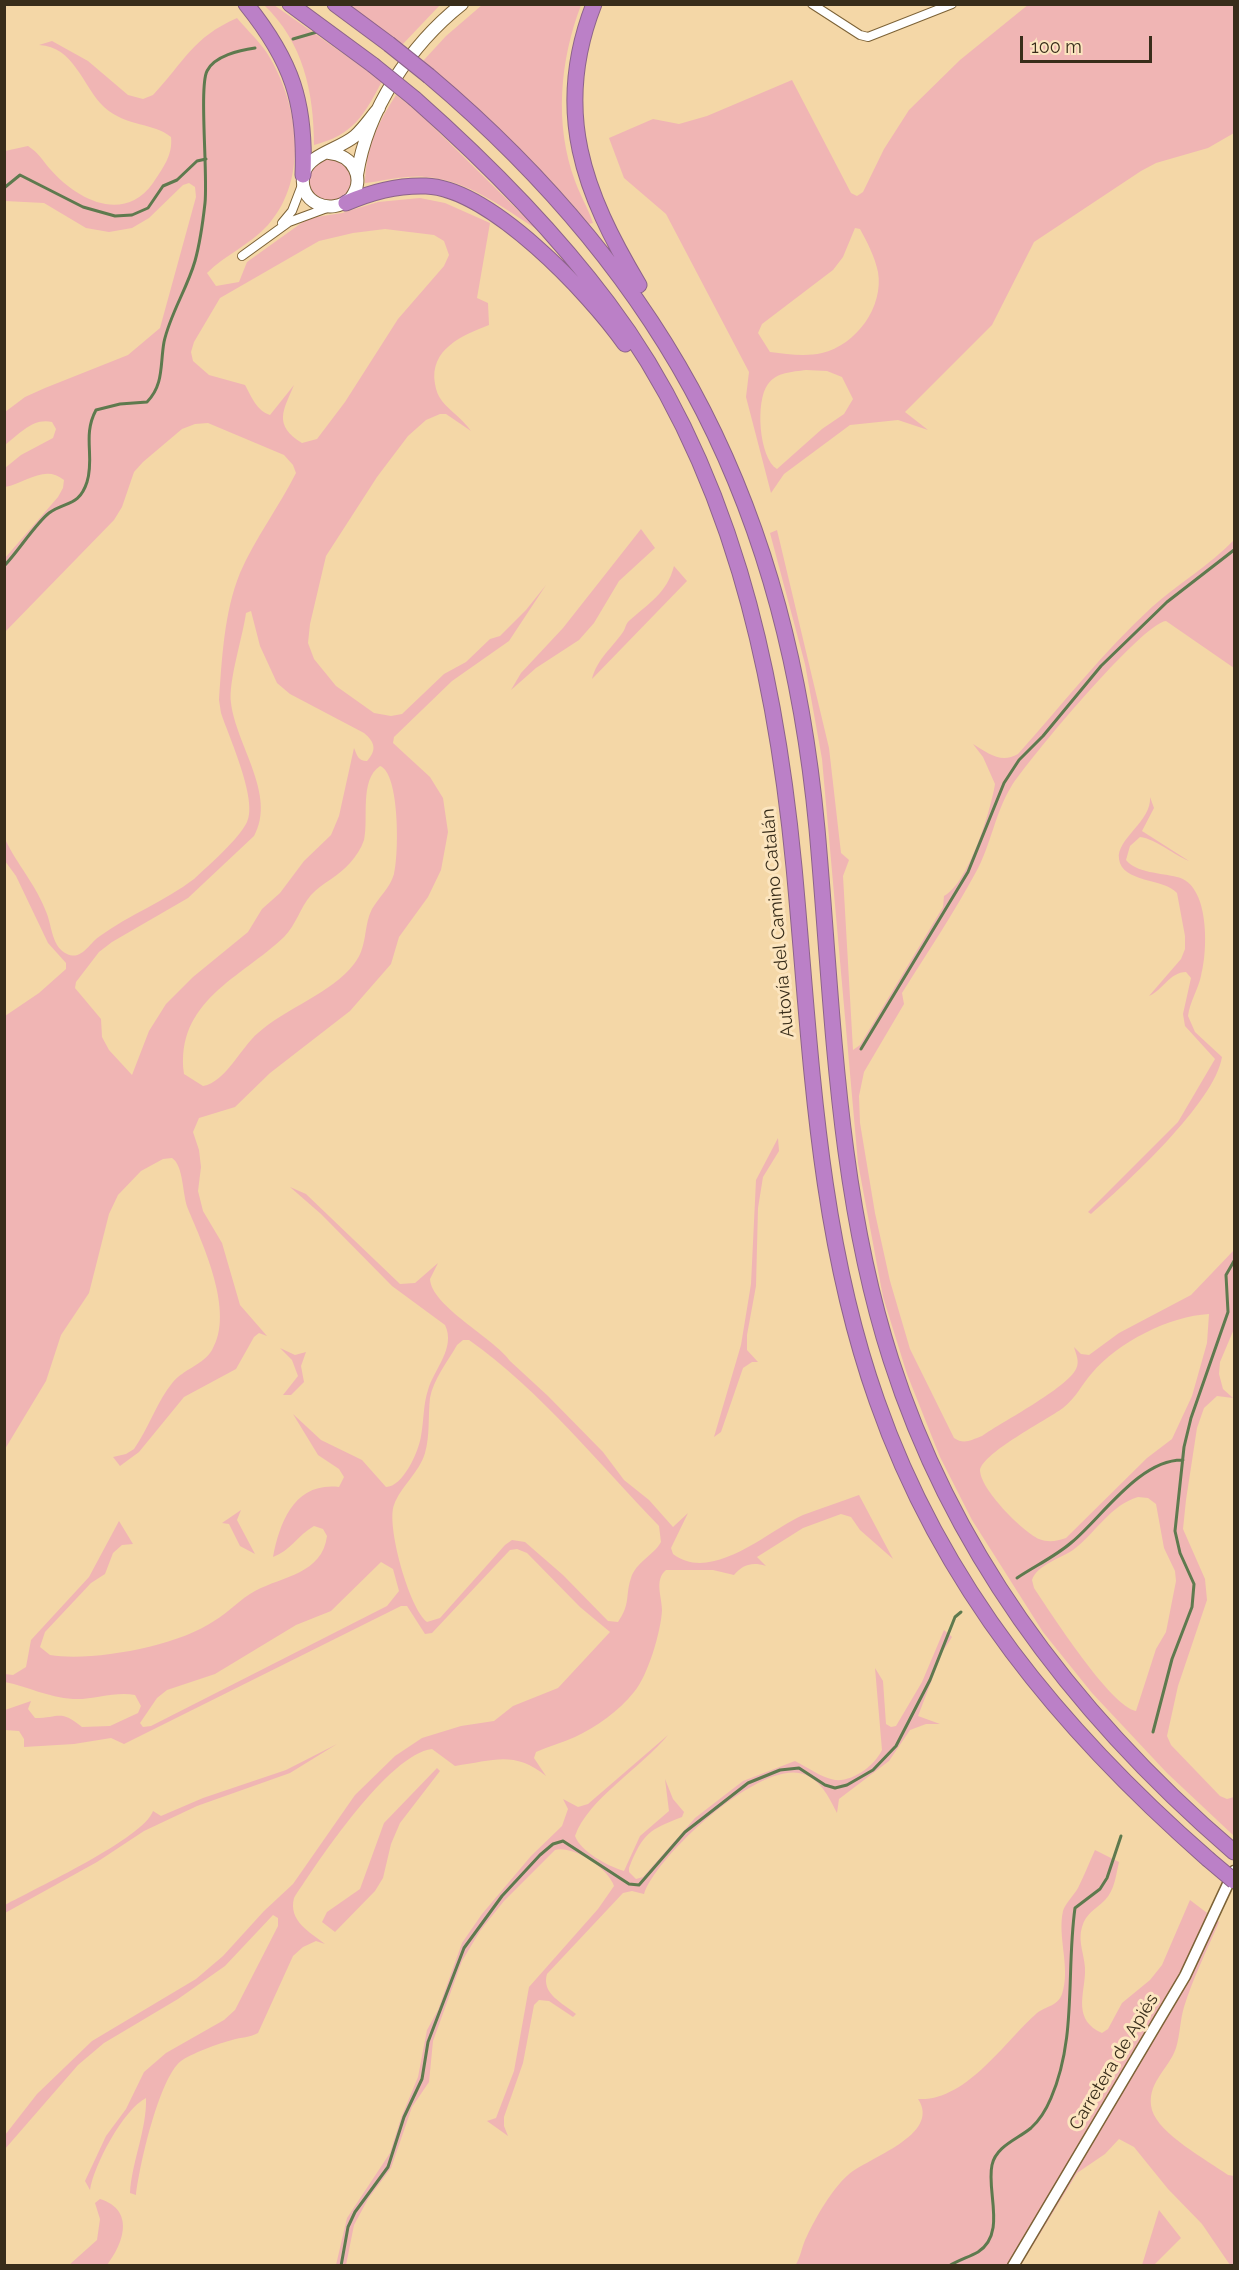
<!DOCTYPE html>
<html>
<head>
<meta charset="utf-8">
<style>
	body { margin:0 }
	#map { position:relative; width:1239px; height:2270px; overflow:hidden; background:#f4d7a7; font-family:Raleway,sans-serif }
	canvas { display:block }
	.frame { position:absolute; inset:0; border:6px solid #382d1a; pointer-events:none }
	.scale { position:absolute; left:1020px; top:36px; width:132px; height:27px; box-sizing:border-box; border:3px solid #382d1a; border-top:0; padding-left:8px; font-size:18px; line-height:21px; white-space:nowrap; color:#382d1a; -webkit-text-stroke:4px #fce5bf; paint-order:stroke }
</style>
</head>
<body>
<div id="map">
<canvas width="1239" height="2270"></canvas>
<div class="frame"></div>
<div class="scale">100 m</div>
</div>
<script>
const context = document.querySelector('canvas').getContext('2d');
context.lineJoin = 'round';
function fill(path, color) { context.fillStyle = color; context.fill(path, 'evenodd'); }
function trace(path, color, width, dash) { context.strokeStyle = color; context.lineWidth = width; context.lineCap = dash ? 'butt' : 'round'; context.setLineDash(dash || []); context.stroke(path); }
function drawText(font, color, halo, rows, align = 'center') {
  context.font = font + ' Raleway,sans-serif'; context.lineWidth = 6; context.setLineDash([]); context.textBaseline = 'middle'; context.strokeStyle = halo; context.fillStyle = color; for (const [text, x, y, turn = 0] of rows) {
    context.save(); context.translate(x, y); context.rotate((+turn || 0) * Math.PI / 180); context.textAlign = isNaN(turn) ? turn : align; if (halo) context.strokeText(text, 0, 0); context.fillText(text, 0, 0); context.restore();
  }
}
fill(new Path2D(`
	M1029,4l205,1v128l-26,15 -52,15 -15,8 -107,71 -42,83 -87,87 23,18 -30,-10 -48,5 -66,49 -13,19 -25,-96 3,-25 -83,-158 -42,-36 -15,-40 44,-19 26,5 28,-8 85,-36 59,113 6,3 6,-4 21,-43 25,-39 51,-50zM855,228l5,1c7,13 15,28 18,43 6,35 -22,73 -56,81 -17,4 -35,1 -52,-1l-12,-19 4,-9 71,-54 10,-13zM806,370l21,1 15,6 11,22 -9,15 -22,15 -45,40c-18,-11 -22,-68 -9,-85 9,-12 24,-12 38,-14z
	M264,5h10l108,76c-18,35 -29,54 -68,64 0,-53 -11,-103 -50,-140z
	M346,5h94l-38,40z
	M482,5h99c-21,55 -27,119 -6,176 5,14 13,27 18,42l-4,1c-50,-60 -105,-113 -166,-163l23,-25z
	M237,18c10,12 22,23 30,35 31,49 43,125 1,172 -17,19 -43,30 -61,48l9,13 23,-4 8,-20 53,-38 10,-6 32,-5 36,-11 42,-4 25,5 45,20 -13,75 11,5 1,22c-26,10 -60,24 -54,59 1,6 3,12 7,17 9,11 20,17 29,30l-25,-17h-6l-14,6 -18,16 -31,41 -51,79 -16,68 -2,19 6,16 22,27 38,27 17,3 11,-2 42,-40 22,-12 24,-23 10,-3 26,-26 20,-25 -37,56 -57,40 -58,56 -1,6 37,34 13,21 5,34 -7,38 -13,27 -29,40 -8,27 -41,47 -80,62 -35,34 -36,11 -6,14 6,18 2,17 -3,24 5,20 19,32 18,62 27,31 -8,-3 -5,4 -18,32 -52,28 -45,55 -19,14 -7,-9 13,-3 8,-5c15,-21 23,-48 39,-67 11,-13 30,-17 39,-32 23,-38 -9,-105 -24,-141 -6,-15 -4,-43 -16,-51l-9,1 -22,12 -23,24 -9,19 -20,79 -28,42 -15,46 -41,68v-433l34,-23 27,-24v-6l-18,-20 -32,-67 -11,-15v-22c12,26 31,45 42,75 5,13 5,33 20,40 15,7 22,-11 33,-18 29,-21 65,-35 94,-57 14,-13 45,-40 53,-57 11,-22 -18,-85 -26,-109l-2,-13c3,-41 5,-88 21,-127 15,-35 39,-66 56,-100l-3,-8 -9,-10 -76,-32 -13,1 -13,5 -39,33 -9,10 -12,35 -8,13 -109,112v-74l53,-61 5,-9 1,-8c-19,-16 -38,3 -59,7v-19l16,-13 32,-17 3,-9 -4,-7c-20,-4 -32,12 -47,23v-33l20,-15 20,-9 83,-33 32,-27 36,-131 -1,-10 -6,-4 -6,2 -34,33 -17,10 -23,4 -23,-4 -42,-25 -39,-2v-50l23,-5c11,7 14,14 22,23 27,31 74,55 103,14 10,-15 20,-28 18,-46 -18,-15 -43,-9 -67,-30 -21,-20 -30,-61 -65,-62l13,-4 36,20 40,34 15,4 10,-4c32,-34 39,-57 84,-77zM385,229l49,6 10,6 5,14 -5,11 -46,53 -53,83 -28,37 -15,4c-29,-18 -19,-32 -8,-58l-24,30c-13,-4 -19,-19 -25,-30l-36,-10 -16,-14 -2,-9 3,-10 26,-44 99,-57 34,-8zM251,611l9,35 17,37 13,11 74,39c11,9 13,17 3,28 -9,0 -10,-6 -13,-13l-15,68 -8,19 -27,26 -24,32 -18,16 -14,23 -55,45 -27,27 -17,27 -17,44 -23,-25 -7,-13 -1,-18 -26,-31 1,-6 23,-30 13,-10 76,-44 66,-62c23,-41 -18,-91 -23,-133 -3,-21 12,-67 15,-90zM380,766c20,7 19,90 14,108 -4,14 -15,23 -22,35 -9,18 -4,38 -18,55 -22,29 -68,44 -96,69 -17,14 -32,49 -55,53l-19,-12c-9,-73 57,-96 100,-137 12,-12 16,-29 27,-42 11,-12 28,-19 39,-32 6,-7 11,-14 14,-23 5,-21 -5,-60 16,-74z
	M396,95l21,16 121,119c-35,-22 -70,-50 -112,-53 -20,-2 -41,4 -61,6 1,-35 12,-59 31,-88z
	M309 180a21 21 0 1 1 42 0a21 21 0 1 1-42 0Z
	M641,529l14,19 -36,33 -25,42 -15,17 -43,28 -25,22 10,-17 42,-45z
	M777,530l52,218 12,105 8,7 -6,16 10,174 7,-5 83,-138 1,-11c24,-12 47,-86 51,-112l-12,-27 -10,-13c15,9 28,20 45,10 44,-49 85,-102 134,-147 27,-24 57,-41 82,-67v128l-68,-47c-24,2 -139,140 -155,166 -16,26 -20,58 -35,85 -22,41 -49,81 -74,121l2,11 -40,68 -5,24 1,27 15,90 15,68 20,68 44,89c10,7 17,2 28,-2 20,-14 85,-48 94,-67 4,-7 0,-15 -2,-22l7,7 8,1 30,-22 72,-38 43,-45v79l-14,33 -1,12 4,15 10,9 -16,-2 -13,12 -7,20 -11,72 -3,29 22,50 2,21 -29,86 -11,50 4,9 49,51 7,3 7,-2v39l-67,-63 -75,-80 -49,-61 -71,-112 -32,-63 -33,-83 -24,-77 -25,-134 -36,-404 -17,-95 -35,-131zM1209,1314l-2,29 -15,53 -20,43 -25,19 -81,80c-9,3 -17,5 -27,1 -17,-8 -59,-50 -59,-69 4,-18 65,-49 83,-62 13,-10 19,-24 29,-35 26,-31 78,-57 117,-59zM1138,1497l10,1 8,6 8,44 11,23 1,10 -10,51 -10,17 -20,62c-25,-4 -86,-99 -102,-123l-2,-8c5,-15 29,-22 41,-30 23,-17 37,-45 65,-53z
	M674,566l13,15 -95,98c5,-20 20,-31 31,-47 3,-4 2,-8 7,-12 19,-17 37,-27 44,-54z
	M1150,797l4,11 -12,23 47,30c-15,-6 -33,-22 -49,-24l-10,9 -4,14c10,13 36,13 51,17 33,7 31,74 24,99 -3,14 -11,25 -13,40l7,16 27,25c-7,45 -96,127 -131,157l-3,-2 90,-90 37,-63 -30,-33 -2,-12 8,-36 -5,-6c-16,0 -23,18 -37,24l32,-37 4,-10v-13l-8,-43c-13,-15 -55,-10 -58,-34 -3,-20 33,-38 31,-62z
	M778,1138l1,13 -16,26 -5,31 -2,78 -9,49v15l11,12h-6l-9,6 -22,64 -7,5 27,-92 10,-61 5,-104z
	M290,1187l16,7 94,90 15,-1 23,-20 -8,16c1,27 64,59 80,82l38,35 55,56 21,28 25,20 24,27 15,-14 -17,35 2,6c39,30 96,-24 130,-39 18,-7 38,-13 56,-20l34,64 -33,-29 -9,-13 -10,-3 -38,14 -46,29 9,9c-14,-4 -22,-2 -32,9l-21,-5h-47c-12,10 -4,27 -4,40 -1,21 -14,66 -28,82 -15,19 -38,35 -59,45 -13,6 -26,9 -39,15l-2,6 12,18c-32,-26 -53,-15 -91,-10l-23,-17c-43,5 -114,112 -138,149 -6,23 16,34 31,46l-9,-3 -13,6 -10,9 -35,77c-9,5 -16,4 -26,7 -12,3 -42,14 -51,21 -22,17 -42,106 -45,134l-6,-2c2,-32 17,-64 16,-95 -23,12 -52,67 -56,92l-5,-9 21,-45 20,-27 18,-37 22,-19 58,-33 11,-10 43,-84v-8l-5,-3 -48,51 -47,33 -74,44 -26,22 -73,84v-14l32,-41 55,-53 104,-62 27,-23 41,-45 29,-27 62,-89 40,-39 27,-18 39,-12 33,-5 19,-15 45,-18 52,-56 -30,-25 -53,-54 -10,-4 -7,1 -78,83 -7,1 -18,-28h-6l-277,138 -13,-6 -37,6 -50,3v-8l-5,-8 -14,-1v-20l26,-9 -3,8 7,9c25,0 25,-9 47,9l28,-1 28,-13 3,-7 -6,-11c-20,-4 -41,5 -62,4 -26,-2 -44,-12 -68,-17v-8l8,1 13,-8 5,-27 58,-63 30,-56 14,23 -11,1 -9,8 -8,21 -14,9 -46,49 -5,15 10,8c43,7 128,-9 164,-34 15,-9 26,-22 41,-30 28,-15 67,-17 72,-55l-4,-7 -9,-3c-16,9 -24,25 -41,31 7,-36 22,-75 66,-70l5,-10 -5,-8 -21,-14 -25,-41 28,26 41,20 24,27c17,0 33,-36 35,-51 3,-15 2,-31 7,-46 6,-21 28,-42 17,-65l-53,-39 -71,-72zM463,1340h6c72,51 129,123 190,186l2,16c-8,14 -25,20 -30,36 -6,18 0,25 -13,44l-10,-1 -45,-46 -38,-33 -13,-2 -7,5 -65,73 -13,4c-18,-14 -41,-97 -33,-117 7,-19 25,-32 31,-52 5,-17 3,-37 5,-55 3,-18 18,-37 27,-53zM381,1562l12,7 6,22 -12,15 -236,120 -8,1 -3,-4 17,-25 10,-8 48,-16 81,-49 35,-14z
	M280,1348l15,7 11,-3 -5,14 3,16 -13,13h-8l15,-19 -6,-16z
	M241,1510l-4,10 18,34 -15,-8 -11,-22 -7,-1z
	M944,1630l8,7 -9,14 -25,65 22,8h-14l-16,6 -21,31 -50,38 -2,14c-7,-14 -15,-31 -31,-38 -42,-20 -150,81 -162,119l-12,-3 -9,2 -76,81c-6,20 16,29 29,40l-3,3 -24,-16 -10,-1 -5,5 -11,58 -19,54v9l4,10 -21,-15 9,-3 18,-47 15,-84 69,-78 16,-23c-6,-18 -41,-41 -59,-36l-51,51 -24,30 -18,30 -29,80 -4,41 -17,25 -21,61 -23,31 -14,26 -8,40h-10l11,-47 43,-65 11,-35 17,-41 9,-47 11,-20 24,-67 20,-29 49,-58 31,-30 6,-17 -5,-10 15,8 10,-3 80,-69c-26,32 -80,64 -93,101 6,16 33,30 49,35l16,-35 29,-25 -4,-32 8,20 11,13 -2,5c-33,13 -39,16 -53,51v4l7,7 7,-2 52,-59 48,-37 52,-20c12,6 27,17 40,19 18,2 40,-15 47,-30l-7,-82 8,13 3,43 5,3 5,-1 26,-44z
	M337,1744l-47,29 -93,33 -53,25 -47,31 -92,51v-8c29,-16 139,-67 148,-94l8,5 42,-18 83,-28z
	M437,1768l3,3 -40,52 -9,21 -8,34 -8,13 -40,41 -13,-10 5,-10 33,-23 24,-66z
	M1095,1850l24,12c-3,12 -4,28 -14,38 -10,10 -19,13 -23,27 -5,15 4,31 3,46 -1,23 -12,47 17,60l6,-4 14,-26 28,-23 12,-15 28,-65 29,22c-12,28 -26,56 -35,85 -4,13 -4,28 -8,41 -7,21 -31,36 -24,62 7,24 55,50 76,65l6,1v89h-4l-28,-41 -34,-35 -34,-42 -15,-8 -14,15 -28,19 -56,92 -226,1c6,-9 7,-21 12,-30 9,-19 25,-47 41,-61 19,-17 94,-40 70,-76 48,3 87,-58 119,-86 9,-7 21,-7 25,-19 9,-26 -5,-57 1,-83 2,-7 11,-16 15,-23 6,-12 11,-25 17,-38z
	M100,2199c35,11 24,44 7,66h-38l28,-25 3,-21 -5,-16z
	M1159,2210l22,28 -27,27h-12z`), '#f0b5b4');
trace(new Path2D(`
	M293,39l24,-7
	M4,188l16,-13 63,32 32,9 17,-1 16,-7 15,-22 14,-6 20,-19 9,-2
	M4,566c13,-13 32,-43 45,-53 16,-12 30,-6 38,-31 8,-25 -5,-46 9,-72l24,-6 27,-2c17,-17 13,-38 17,-60 6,-28 23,-53 31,-81 5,-18 8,-40 10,-58 3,-28 -6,-116 2,-132 7,-15 33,-21 48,-23
	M861,1049l107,-177 36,-89 15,-23 24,-24 58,-70 66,-64 67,-52
	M1017,1578c18,-12 39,-22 55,-36 30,-25 68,-83 111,-82
	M1153,1732l19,-73 20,-52 2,-23 -14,-31 -5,-22 9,-84 7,-29 37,-106 -2,-37 8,-14
	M341,2266l7,-39 7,-15 33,-45 16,-50 18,-38 6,-37 36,-94 38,-52 38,-41 13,-11 10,-3 66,43 10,1 46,-53 63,-49 32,-13 19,-2 26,17 10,3 12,-3 26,-15 23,-24 34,-66 25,-63 6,-5
	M949,2266c10,-6 20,-9 29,-14 29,-19 8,-61 14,-87 4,-19 26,-26 39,-37 10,-9 15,-18 20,-30 26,-60 15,-126 24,-190l25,-19 7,-11 14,-42`), '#5e7a4e', 3);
const minor = new Path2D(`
	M812,4l48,31 8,2 84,-33
	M282,223l10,-12 10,-26
	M242,256l47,-34 38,-14`);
const tertiary = new Path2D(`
	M1013,2266l172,-290 49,-105`);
const secondary = new Path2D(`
	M329,153c24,2 37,25 22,45 -20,19 -55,4 -47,-25 5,-19 36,-24 51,-37 9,-8 16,-19 24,-28
	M357,175c10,-65 53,-130 105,-171`);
const motorway = new Path2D(`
	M246,4c46,57 60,99 57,171
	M290,4l83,61
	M335,4l54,40
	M594,4c-42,107 -10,189 45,281
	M429,76c244,206 358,436 388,753 16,177 19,360 74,531 63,197 187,358 343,492
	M415,99c70,62 137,129 193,204 122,162 167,366 186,564 17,180 22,362 83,534 65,186 185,330 331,458
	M346,203c25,-11 52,-18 80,-17 64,2 164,108 199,158`);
trace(minor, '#7c6236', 10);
trace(tertiary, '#7c6236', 13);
trace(secondary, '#7c6236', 14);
trace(motorway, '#8d638a', 17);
trace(minor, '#fff', 8);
trace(tertiary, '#fff', 10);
trace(secondary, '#fff', 12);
trace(motorway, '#bb80c7', 15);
const motorwayBridge = new Path2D(`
	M389,44l40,32
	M373,65l42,34
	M1208,1859l26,22`);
trace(motorwayBridge, '#8d638a', 17, []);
trace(motorwayBridge, '#bb80c7', 15);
drawText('18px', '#382d1a', '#fce5bf', [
	["Autovía del Camino Catalán",778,923,-95],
	["Carretera de Apiés",1114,2062,-59]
]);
</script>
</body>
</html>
